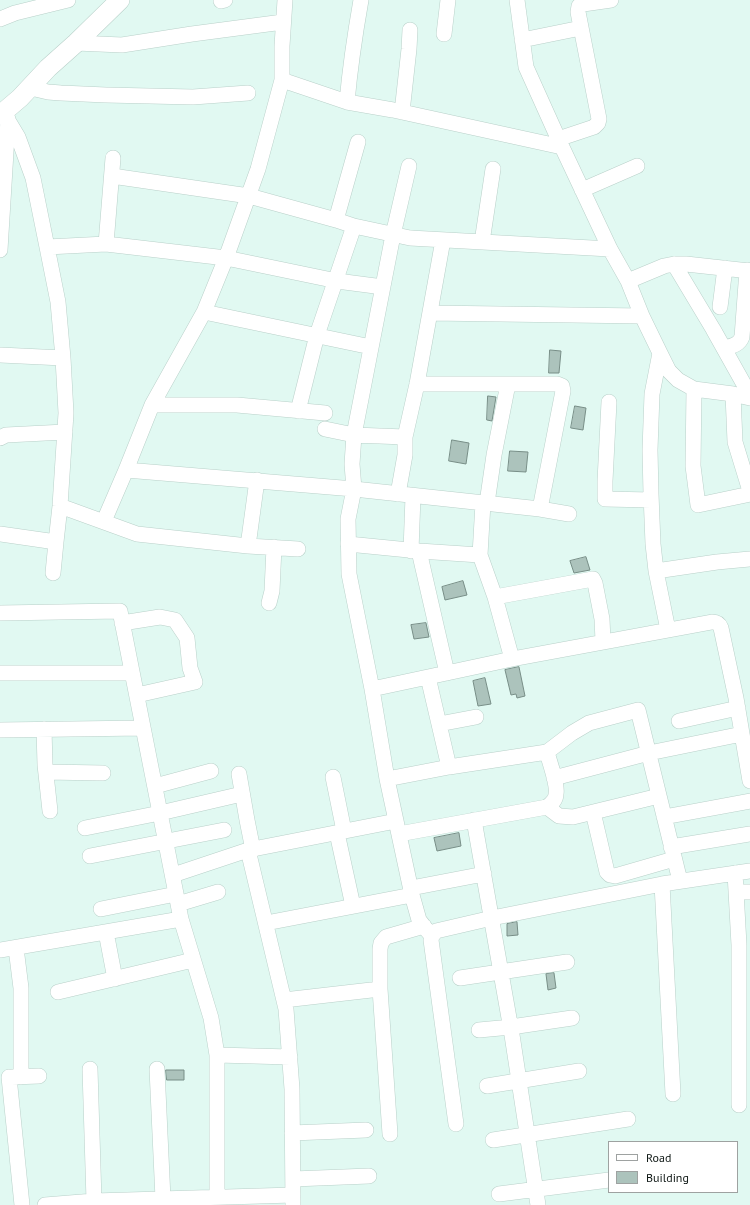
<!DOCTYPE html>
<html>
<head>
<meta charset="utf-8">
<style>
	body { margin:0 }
	#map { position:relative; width:750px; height:1205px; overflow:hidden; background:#e1f9f2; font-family:"PT Sans",sans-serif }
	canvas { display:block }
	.legend { position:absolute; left:608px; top:1141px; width:130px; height:52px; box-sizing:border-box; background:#fff; border:1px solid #9ea2a1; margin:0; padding:5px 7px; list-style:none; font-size:12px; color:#0d1613 }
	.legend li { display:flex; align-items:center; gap:8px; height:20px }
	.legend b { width:20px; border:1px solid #9ea2a1 }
</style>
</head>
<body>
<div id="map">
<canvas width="750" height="1205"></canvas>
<ul class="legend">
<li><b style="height:5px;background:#fff"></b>Road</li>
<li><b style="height:11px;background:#acc3bc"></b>Building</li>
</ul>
</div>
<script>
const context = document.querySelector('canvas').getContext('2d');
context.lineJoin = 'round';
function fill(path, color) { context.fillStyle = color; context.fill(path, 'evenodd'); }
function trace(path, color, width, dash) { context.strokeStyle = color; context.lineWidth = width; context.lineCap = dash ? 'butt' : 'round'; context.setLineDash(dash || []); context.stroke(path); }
const building = new Path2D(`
	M550,350l11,1 -2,22h-10z
	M488,396l8,1 -4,24 -5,-1z
	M575,406l11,2 -3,22 -12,-2z
	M452,440l17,3 -3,21 -17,-3z
	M510,451l18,1 -2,20 -18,-1z
	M586,557l4,13 -16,3 -4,-12z
	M463,581l4,14 -22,5 -3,-13z
	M426,623l3,14 -15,2 -3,-14z
	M519,667l6,29 -8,2 -1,-4 -5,1 -6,-25z
	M485,678l6,26 -13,2 -5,-25z
	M459,833l2,13 -24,5 -3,-13z
	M517,922l1,13 -11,1v-12z
	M554,973l2,15 -8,2 -2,-16z
	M166,1070h18v10h-17z`);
fill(building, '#acc3bc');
trace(building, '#788e87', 1);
const minor = new Path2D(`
	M517,0l9,67 36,80 48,102 18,32 14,35 18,37 9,18 9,9 16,9 39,5 17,4
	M221,1l4,-1
	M0,19l15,-6 53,-13
	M444,34l4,-34
	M522,40l59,-12
	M76,43l46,2 70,-11 91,-12
	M282,80v-34l3,-46
	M31,88l17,4 13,1 45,2 87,2 55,-4
	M347,102c3,-34 8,-68 14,-102
	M402,112l7,-63 1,-19
	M558,139l36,-12 4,-4 1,-4 -21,-107 1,-6 4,-2 28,-4
	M409,166l-16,69 -39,200 -2,29 2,25 -6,30 1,55 23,115 15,90 25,116 7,25 7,9 6,7
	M112,176l137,20 87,24 18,6 56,12 200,11
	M582,190l55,-24
	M336,220l22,-78
	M482,242l11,-73
	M106,244l120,14 111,23 46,6
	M47,247l59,-3 7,-86
	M0,250l8,-131
	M674,264l39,65 37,66
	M628,281l36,-15 10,-2h12l64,7
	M720,307l5,-39
	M204,312l167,35
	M430,313l212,3
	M724,348c8,-2 15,-3 18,-11l5,-67
	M660,353l-8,41 -2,56 1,44 2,50 3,27 12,59
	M0,355l63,3
	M417,384h140l5,2 1,5 -23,118
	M694,389l-1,77 5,39 52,-11
	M733,394l2,48 15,49
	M609,402l-4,79v18l46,1
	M152,405h85l88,8
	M298,411l19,-76 37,-109
	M325,429l29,6 51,2 12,-53 26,-144
	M0,438l6,-3 59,-3
	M126,470l228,19 186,20 29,5
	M398,494l7,-39v-18
	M483,503l-3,52 15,42 17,62
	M487,503l7,-48 14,-71
	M60,506l77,28 111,12 50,3
	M104,521l22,-51 26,-65 52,-93 22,-54 32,-89 24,-89 65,22 46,8 169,37
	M0,534l56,8 4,-36 6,-93 -3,-55 -5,-56 -11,-55 -14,-69 -15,-41 -15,-25
	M348,544l71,7 61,4
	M248,546l9,-66
	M411,551l2,-55
	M419,551l28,122
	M656,571l61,-9 33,-3
	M53,573l3,-31
	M495,597l98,-18 2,4 7,36 1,22
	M269,603l3,-12 2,-44
	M0,613l120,-2 61,308 30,99 6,37v142
	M122,623l38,-6 15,3 12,18 3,30 5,14 -58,13
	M0,673h132
	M428,677l21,90
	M372,689l140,-30 200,-37c5,0 7,1 9,6l15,70 14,83
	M679,721l59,-13
	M439,724l37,-7
	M44,729l1,36 5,46
	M0,730l143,-2
	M547,752l25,-19 17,-10 49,-13 42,171
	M46,772l57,1
	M239,774l8,46 6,30
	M333,777l11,54
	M554,778l95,-25 93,-19
	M387,779l62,-12 98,-15c2,9 11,32 9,42 0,6 -4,9 -9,13l-148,27
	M155,786l56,-15
	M547,807l12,9 14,1 86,-21
	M593,812l14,60 3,3 5,1 59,-17
	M664,817l86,-16
	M474,820l38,215 26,170
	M85,828l75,-15 82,-19
	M337,833l16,73
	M671,847l79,-13
	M248,850l38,159 6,80 1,116
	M90,856l134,-26
	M735,873l4,72v160
	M173,875l75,-25 148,-29
	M662,884l11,210
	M411,888l73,-14
	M736,892h14
	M178,904l40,-12
	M101,909l75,-15
	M266,923l146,-28
	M106,932l9,47
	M16,948l5,40v89
	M0,950l181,-31
	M460,978l107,-16
	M58,992l135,-32
	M284,1000l96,-11
	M479,1030l32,-3 61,-9
	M217,1055l73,2
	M90,1069l4,132
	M157,1069l6,130
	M9,1077l13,128
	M12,1077l27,-1
	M487,1086l92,-15
	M456,1124l-25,-184 1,-4 4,-5 56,-13 170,-34 88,-13
	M292,1133l74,-3
	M390,1134l-10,-145v-40l1,-6 5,-6 38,-11
	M493,1140l135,-21
	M293,1179l76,-3
	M499,1194l110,-14
	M45,1205l49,-4 199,-6`);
const major = new Path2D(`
	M0,115l20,-17 28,-30 28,-25 44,-43`);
trace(minor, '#b9d0c9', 16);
trace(major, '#b9d0c9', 20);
trace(minor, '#fff', 15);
trace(major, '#fff', 19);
</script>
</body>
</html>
